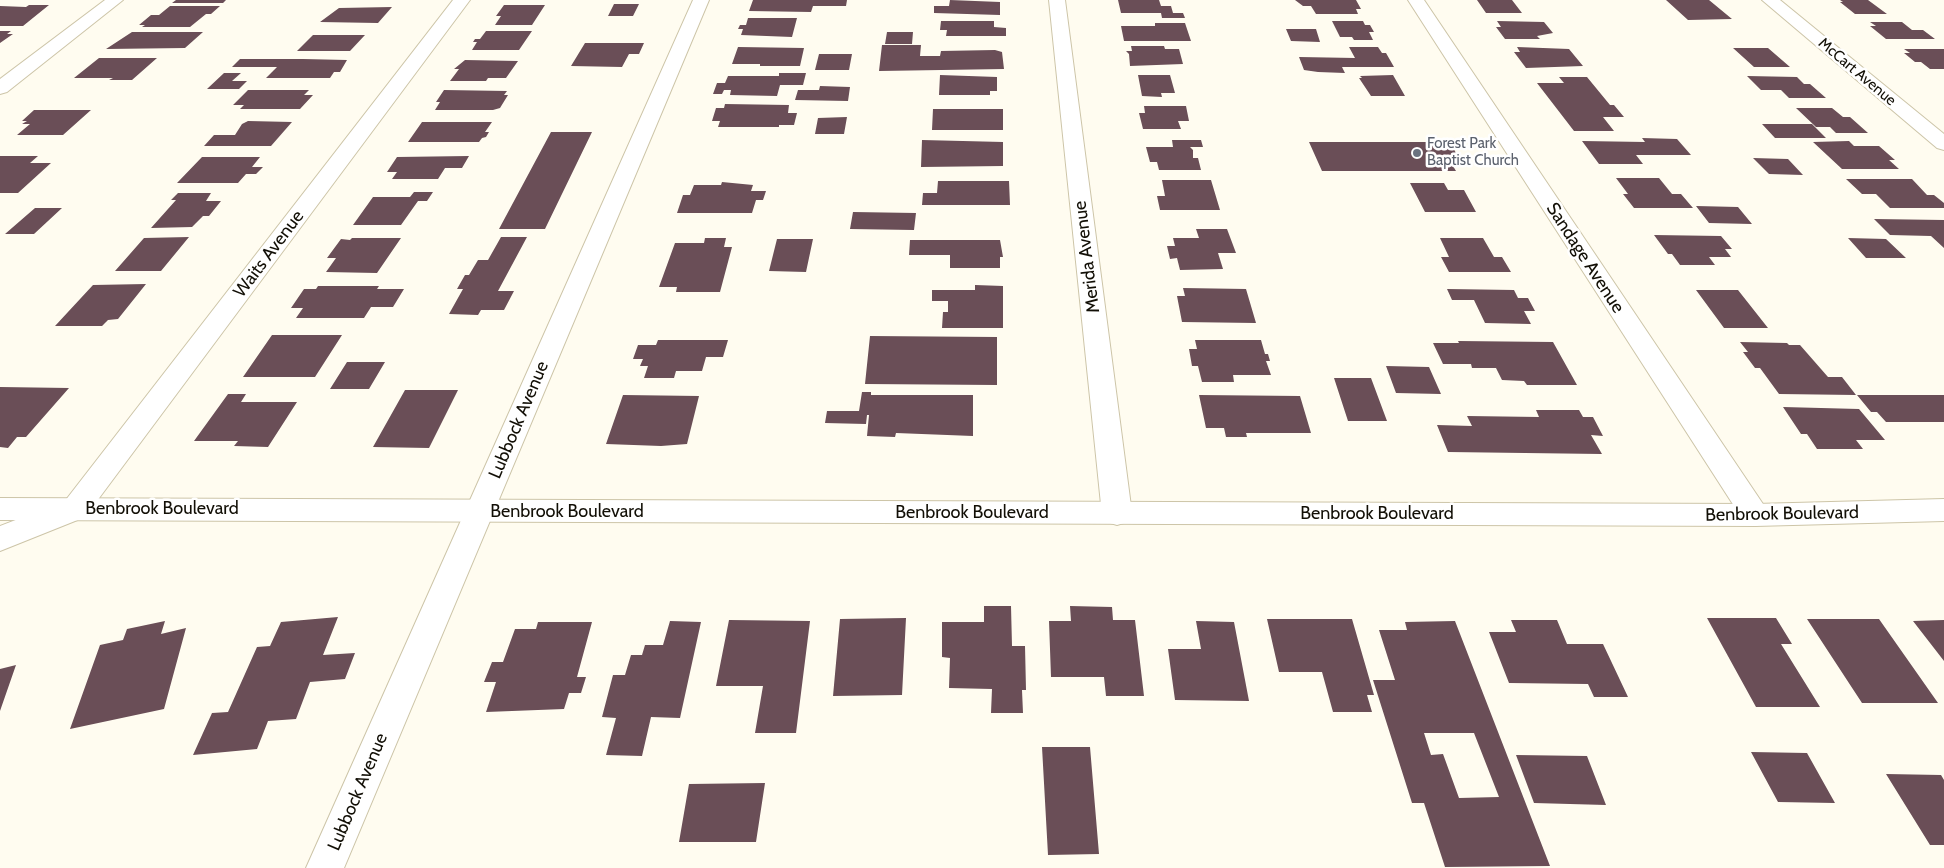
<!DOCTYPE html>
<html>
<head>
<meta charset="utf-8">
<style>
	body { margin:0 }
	canvas { display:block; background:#fffcf0 }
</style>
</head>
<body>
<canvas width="1944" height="868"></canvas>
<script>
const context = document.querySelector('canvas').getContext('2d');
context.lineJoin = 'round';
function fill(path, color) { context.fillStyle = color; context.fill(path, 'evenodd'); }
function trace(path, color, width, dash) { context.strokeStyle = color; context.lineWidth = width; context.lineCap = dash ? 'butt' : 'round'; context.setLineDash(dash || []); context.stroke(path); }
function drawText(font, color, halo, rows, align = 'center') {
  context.font = font + ' Cabin,sans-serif'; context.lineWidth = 5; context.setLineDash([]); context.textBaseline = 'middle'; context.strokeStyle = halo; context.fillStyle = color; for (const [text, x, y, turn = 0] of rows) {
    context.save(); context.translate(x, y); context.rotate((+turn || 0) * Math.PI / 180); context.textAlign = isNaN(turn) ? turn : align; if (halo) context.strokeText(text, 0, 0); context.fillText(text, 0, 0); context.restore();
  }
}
fill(new Path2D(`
	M176,0h50l-3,3h-51z
	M753,0h94l-1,6h-33l-2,6 -62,-1z
	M950,0l50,2v13l-66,-2v-7h15z
	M1118,0h41l2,6h10l2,7h10l2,5h-23l-1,-5h-40z
	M1295,0h61l5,9h-5l2,5h-42l-5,-8h-8z
	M1477,0h35l10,13h-36z
	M1666,0h43l23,19 -44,1z
	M1840,0h28l19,14h-32l-15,-12h3z
	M614,4h25l-6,12h-25z
	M29,5h20l-26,21h-23v-20l26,1z
	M504,5h41l-13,20h-37l6,-9h-5z
	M170,6h50l-9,8h-5l-16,13h-48l3,-2h-6l12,-10h8z
	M392,7l-14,16 -58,-1 19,-14z
	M748,18h49l-5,19 -51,-2 2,-6h-5l2,-4h6z
	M941,21h53v6l12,1v8h-60l1,-6h-7z
	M1332,21h31l2,4h5l4,7h-5l4,8h-19l-2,-3h-12z
	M1497,21l47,1 9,11 -16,3 3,3h-35l-9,-12h5z
	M1870,22h32l10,8h11l12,9h-49l-16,-13h6z
	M1155,23h30l6,18h-67l-3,-15h34z
	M1286,29h30l4,13 -29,-1z
	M0,31h11l-4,3h6l-13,9z
	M486,31h46l-13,19h-47l5,-8h-4l2,-3h5z
	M132,32h71l-18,16 -79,1z
	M887,32h26l-1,12h-27z
	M313,35h52l-15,16h-53z
	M585,43h59l-5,11h-10l-7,13 -51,-1z
	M882,45h39l-1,11h20l1,-5 54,-1 7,2 2,17 -125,2z
	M1131,46h33l1,3h14l4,15 -53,2 -1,-12 -3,-3h6z
	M738,47l66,1 -4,18h-40v-2h-28z
	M1349,47h29l4,6h4l8,14h-52l3,6 -27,-1 -14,-2 -5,-13 56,1z
	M1517,47l52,2 14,17 -57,2 -12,-16h6z
	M1733,48h35l22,19h-36z
	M1904,49h40v20h-14l-9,-7h-6l-11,-9h6z
	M819,54h33l-3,16h-34z
	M99,58h58l-25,22h-23l4,-2h-39z
	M240,59h63l44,1 -7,12h-6l-4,6h-64l11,-11h-45z
	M465,60l53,1 -12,17h-18l-2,3h-36l9,-12h-5z
	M224,73h17l-9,8h15l-8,8h-32z
	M779,73h27l-3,12h-23l-3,11 -47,-1 1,-5h-7l-2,4h-9l4,-11h8l3,-7h51z
	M940,75l57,2v14h-7v4h-51z
	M1138,75h32l5,18h-14l1,4 -20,-1z
	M1393,75l12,21h-34l-12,-18h3l-2,-2z
	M1747,76l50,1 7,7h6l16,14h-37l-8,-8h-20z
	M1559,77h28l23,28h4l10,12h-21l11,14h-40l-37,-48h27z
	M820,86l30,1 -2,14 -53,-1 3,-10h21z
	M248,90h61l-5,5h9l-13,14h-60l4,-4h-11z
	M444,90l63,1 -3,4h4l-8,13 -7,2h-58l5,-8h-4z
	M725,104l64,1 -1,8h9l-3,12h-15v2h-61l2,-6h-8l4,-13h8z
	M1144,106h42l3,15h-11l3,8h-38l-4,-16h6z
	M1796,108h36l11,9h7l18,16h-32l-6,-6h-14z
	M933,109h70v21h-71z
	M34,110h57l-28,25h-46l13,-11h-8l5,-3h-5z
	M847,117l-3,17h-29l3,-16z
	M248,121l44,1 -21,24h-67l10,-11h21l7,-11z
	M422,122h70l-7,10h4l-3,5 -4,1 -3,4h-71z
	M1762,124h50l14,14h-51z
	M551,132h41l-47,97h-46z
	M1642,138l35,1 14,16h-55l7,9h-44l-17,-23 63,1z
	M922,140l81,2v24l-82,1z
	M1172,140h29l2,7h-13l3,3v8h5l3,12h-42l-2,-8h-7l-4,-15h27z
	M1849,141l5,5h25l16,14h-6l10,9h-57l-29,-27z
	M1309,142h130l3,6h11l11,18h-11l3,5h-134z
	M0,156h38l-8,7h21l-33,30h-18z
	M469,156l-7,12h-17l-7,11h-46l5,-7h-10l10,-15z
	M202,157h58l-8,10h11l-7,7h-10l-8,9h-61z
	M1753,158l35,1 15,16 -34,-1z
	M1616,178h43l13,16h9l12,14h-59l-11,-14h5z
	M1846,179h66l15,16h7l10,8v5h-54l-14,-14h-14z
	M1162,180h49l9,30h-60l-3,-14h8z
	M938,181h71l1,24h-88l1,-12h14z
	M722,182l31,3 -2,6h15l-3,9h-7l-4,13h-75l6,-18h7l4,-10h27z
	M1410,183h34l4,7h16l12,22h-51z
	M414,192h19l-6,9h-9l-17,24h-48l20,-28h37z
	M178,193h33l-5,8h15l-12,15h-6l-11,11 -41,1 25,-28h-5z
	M1696,206l42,1 14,17 -43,-1z
	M35,208h27l-28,26h-29z
	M853,212l63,1 -2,17 -64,-1z
	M1874,219l70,1v28l-13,-12 -41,-1z
	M1196,229h31l9,24h-18l5,16 -43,1 -3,-12 -7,1 -3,-13h8l-2,-8h26z
	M1654,235l67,1 11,13h-7l6,8h-22l6,8h-35l-8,-11h-4z
	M189,237l-28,34h-46l29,-33z
	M501,237h26l-29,54h16l-10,19h-23l-3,5 -29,-1 14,-25h-6l8,-14h4l9,-15h10z
	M352,238h49l-24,35 -51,-1 10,-14h-9l14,-19 9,1z
	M705,238h21l-2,9h8l-12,45h-44l1,-5h-18l16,-44h29z
	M1440,238h43l11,19h8l9,15h-62l-8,-15h8z
	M1848,238l38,1 20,19h-40z
	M777,239h36l-7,33 -37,-1z
	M910,240h90l3,17h-3v11h-50v-13h-41z
	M146,284l-28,35 -10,1 -6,6h-47l38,-41z
	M975,285l28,1v42h-61l1,-16h5v-11h-16v-11h43z
	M318,286h61l-2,3h27l-11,18h-22l-7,11h-68l7,-10h-12l13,-19h12z
	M1183,288l63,1 10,34 -74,-1 -5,-26h8z
	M1447,289l67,1 4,8h10l7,13h-11l7,13 -46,-1 -11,-23h-22z
	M1696,290h42l30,38h-44z
	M272,335h70l-27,42h-72z
	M870,336l127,1v48l-132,-1z
	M658,340h70l-5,17h-17l-4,14h-26l-2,7h-30l4,-12h-8l3,-7h-10l5,-14h18z
	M1195,340h66l4,14h3l2,7h-4l5,14h-38l1,7h-32l-4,-16h-6l-3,-17h8z
	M1458,341l95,1 24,43h-50l-3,-4 -22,-1 -6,-12h-24l-1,-4h-28l-10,-21h26z
	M1740,342l47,1 2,2h11l28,32h14l14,18 -77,-1 -19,-26h-5l-12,-16h5z
	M347,362h38l-16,27h-39z
	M1386,366l43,1 12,27 -45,-1z
	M1334,378h37l16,43h-39z
	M0,387l69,1 -43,49h-9l-9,11 -8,-1z
	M405,390h53l-29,58 -56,-1z
	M862,392h9v3h102v41l-77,-3 -1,4 -28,-1 2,-21h-2l-1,9 -41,-1 2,-12h32z
	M228,394h18l-5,8h56l-29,45 -34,-1 4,-5h-44z
	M623,395l76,1 -12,48 -26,2 -55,-2z
	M1199,395l101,1 11,37h-65l1,4h-21l-2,-9h-18z
	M1857,395h87v27h-58l-9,-10h-6z
	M1783,407l76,2 26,31h-29l7,9h-46l-10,-15h-6z
	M1536,410h43l4,7h10l10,19 -12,-1 11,19 -154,-2 -11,-27 35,1 -5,-10 72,1z
	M984,606h27l1,40h13l1,44h-4l1,23h-32l1,-24 -43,-1 1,-30 -8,-1v-35h42z
	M1070,606l42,1 1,13h22l9,76h-38l-2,-19h-53l-2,-56h22z
	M338,617l-15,38 32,-2 -10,26 -35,3 -14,37 -28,2 -11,28 -64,6 19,-42 16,-1 29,-65 13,-1 11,-24z
	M906,618l-4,77 -69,1 7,-77z
	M1707,618h69l16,26h-11l39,63h-64z
	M1267,619h85l22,76h-7l5,17h-39l-11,-40h-43z
	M1807,619h72l59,84h-76z
	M729,620l81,1 -14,112h-41l8,-47h-47z
	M1511,620h46l10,24h36l25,53h-34l-6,-13 -79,-1 -20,-51h27z
	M1944,620v41l-31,-40z
	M165,621l-4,13 25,-6 -22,81 -94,20 30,-84 23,-5 4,-11z
	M670,621l31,1 -21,96 -29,-1 -9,39 -36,-1 10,-37 -14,-1 11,-42h12l6,-20h11l3,-10h18z
	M1196,621l38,1 15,79 -74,-1 -7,-51h33z
	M1455,621l95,245 -105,1 -21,-64h-12l-39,-123h22l-16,-50h28l-2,-8zM1424,733h50l25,64 -40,1 -16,-44 -12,1z
	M538,622h54l-15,55h9l-5,16h-12l-5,16 -78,3 10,-30h-12l8,-20h11l12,-33h21z
	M16,665l-16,46v-42z
	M1042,747h48l9,107 -51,1z
	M1751,752l56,1 28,50 -57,-1z
	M1516,755l71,1 19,49 -72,-2z
	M1886,774l55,1 3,5v65h-14z
	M765,783l-9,59h-77l10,-58z`), '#6a4e57');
const street = new Path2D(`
	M105,0h18l-116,92 -7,2v-15z
	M453,0h17l-385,517 -85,34v-25l65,-25z
	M693,0h16l-365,868h-38z
	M1049,0h16l67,514 -5,8 -10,3 -10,-3 -5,-8z
	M1408,0h16l341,507 5,8 -5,8 -10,3 -10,-3z`);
const secondary = new Path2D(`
	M1762,0h18l164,134v16l-7,-2z
	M0,498l1755,6 189,-5v22l-189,5 -1755,-6z`);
trace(street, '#cdc5a8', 2);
trace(secondary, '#cdc5a8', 2);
fill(street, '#fff');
fill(secondary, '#fff');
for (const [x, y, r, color] of [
	[1417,153,5,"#6b7280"]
]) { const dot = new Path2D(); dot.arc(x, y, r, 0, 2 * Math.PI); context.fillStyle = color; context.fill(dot); trace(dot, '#fff', 2); }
drawText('15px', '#120f06', '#fff', [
	["McCart Avenue",1857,72,40]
]);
drawText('15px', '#5b616d', '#fff', [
	["Forest Park",1427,144],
	["Baptist Church",1427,161]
], 'left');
drawText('18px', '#120f06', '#fff', [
	["Waits Avenue",269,254,-53],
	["Merida Avenue",1087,257,-97],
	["Sandage Avenue",1585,258,57],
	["Lubbock Avenue",519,420,-67],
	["Benbrook Boulevard",162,509],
	["Benbrook Boulevard",567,512],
	["Benbrook Boulevard",972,513],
	["Benbrook Boulevard",1377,514],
	["Benbrook Boulevard",1782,514,-1],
	["Lubbock Avenue",358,792,-67]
]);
</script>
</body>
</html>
